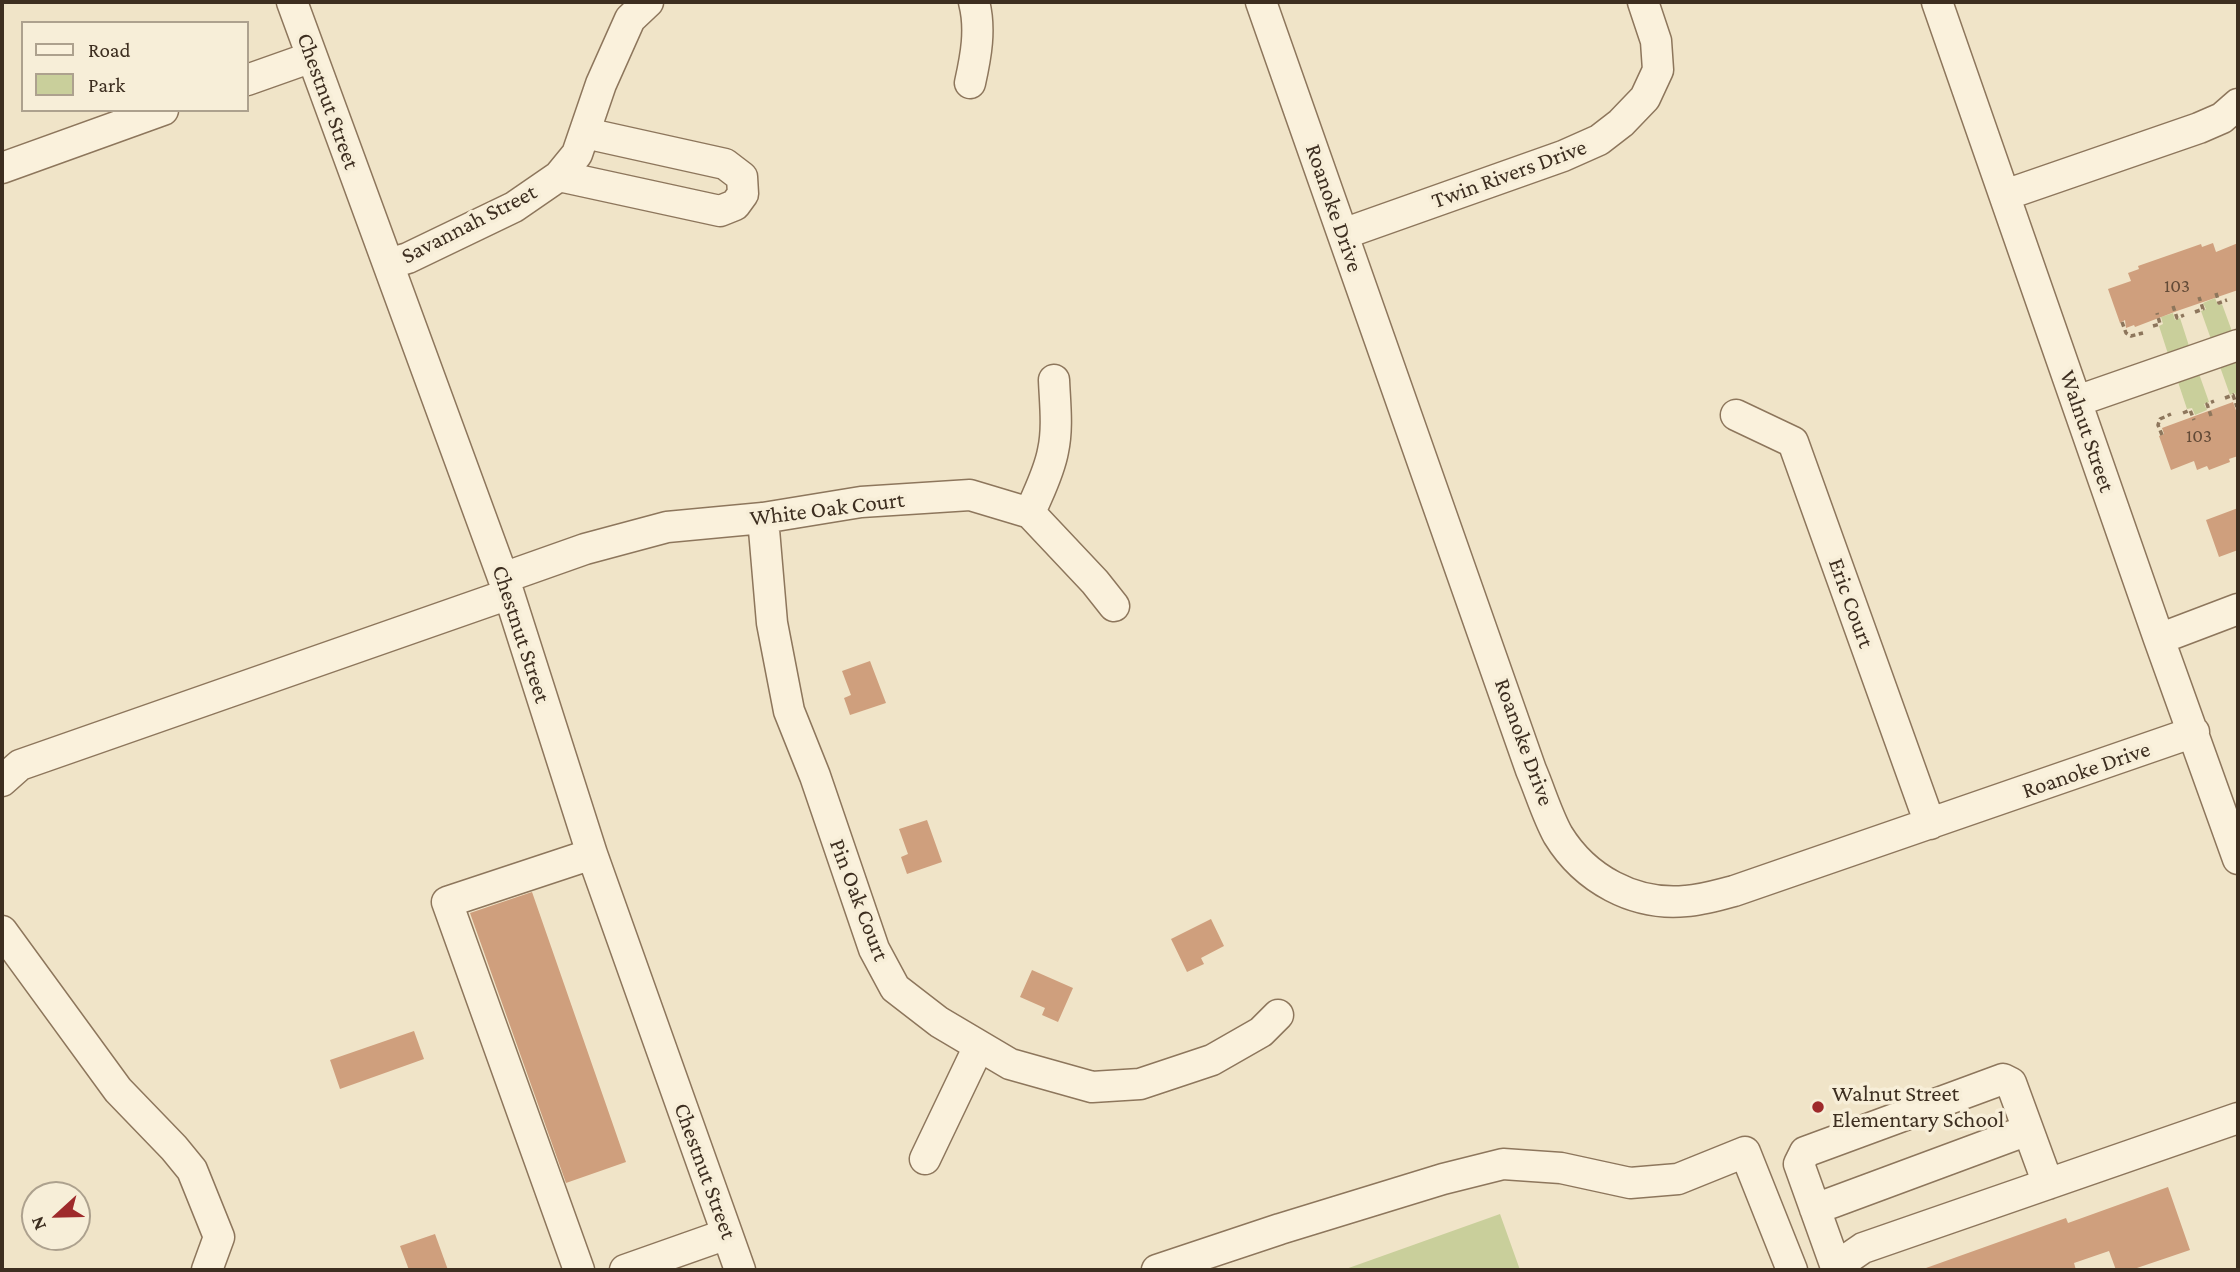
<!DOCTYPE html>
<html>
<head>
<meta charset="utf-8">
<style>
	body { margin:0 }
	#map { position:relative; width:2240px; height:1272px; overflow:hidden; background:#f0e4c8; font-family:"Crimson Pro",serif }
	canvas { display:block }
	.frame { position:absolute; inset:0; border:4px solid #3d2e20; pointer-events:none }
	.legend { position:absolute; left:21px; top:21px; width:228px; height:91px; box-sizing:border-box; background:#f7eed8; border:2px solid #ada18e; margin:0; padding:9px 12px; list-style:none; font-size:21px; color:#3d2e20 }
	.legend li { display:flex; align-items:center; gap:14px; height:35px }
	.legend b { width:35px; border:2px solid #ada18e }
	.north { position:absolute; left:21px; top:1181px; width:70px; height:70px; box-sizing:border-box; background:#f7eed8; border:2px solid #ada18e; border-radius:50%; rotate:248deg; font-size:19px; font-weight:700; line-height:28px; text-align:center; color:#3d2e20 }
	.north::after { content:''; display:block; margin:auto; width:24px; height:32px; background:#9e2a2b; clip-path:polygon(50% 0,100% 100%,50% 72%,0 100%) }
</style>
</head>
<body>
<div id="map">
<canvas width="2240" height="1272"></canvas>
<div class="frame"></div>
<ul class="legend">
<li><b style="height:9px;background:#faf1dc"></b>Road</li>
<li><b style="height:19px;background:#c9cf9b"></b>Park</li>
</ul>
<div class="north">N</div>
</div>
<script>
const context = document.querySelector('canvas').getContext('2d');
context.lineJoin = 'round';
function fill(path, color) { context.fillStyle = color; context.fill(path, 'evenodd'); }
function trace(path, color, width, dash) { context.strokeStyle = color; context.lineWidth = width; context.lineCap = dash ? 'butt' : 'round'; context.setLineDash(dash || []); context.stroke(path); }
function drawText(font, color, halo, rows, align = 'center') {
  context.font = font + ' "Crimson Pro",serif'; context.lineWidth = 7; context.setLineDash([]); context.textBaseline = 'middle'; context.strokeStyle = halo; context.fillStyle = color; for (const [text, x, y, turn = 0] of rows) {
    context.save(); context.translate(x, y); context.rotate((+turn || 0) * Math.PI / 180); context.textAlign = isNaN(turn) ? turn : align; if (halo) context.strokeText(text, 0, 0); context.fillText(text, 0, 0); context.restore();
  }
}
fill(new Path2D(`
	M2215,298l3,7 4,-1 11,30 -21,8 -11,-31 5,-2 -3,-6z
	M2173,313l2,7 5,-2 10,31 -21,8 -10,-31 4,-2 -2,-7z
	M2238,357v42l-1,1 -2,-7 -5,2 -11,-31z
	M2198,371l11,31 -5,2 3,6 -12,5 -3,-7 -5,1 -10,-30z
	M1500,1214l20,56h-177z`), '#c9cf9b');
fill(new Path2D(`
	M2213,243l3,9 22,-9v47l-61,21 -42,16 -1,-2 -8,3 -1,-8 -5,3 -12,-34 23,-8 -3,-8 11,-4 -1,-3 63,-22 1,3z
	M2233,402l5,14v40l-9,3 1,3 -21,8 -2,-4 -10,4 -3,-9 -23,9 -12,-34 5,-2 -2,-6z
	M2238,508v42l-19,7 -13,-37z
	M870,661l16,42 -36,12 -6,-17 7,-3 -9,-24z
	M927,820l15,42 -35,12 -6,-17 7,-3 -9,-25z
	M532,892l94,270 -60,21 -96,-270z
	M1211,919l13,27 -23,12 3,6 -17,8 -16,-33z
	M1032,970l41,18 -15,34 -16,-7 3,-7 -25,-11z
	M414,1031l10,28 -84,30 -10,-29z
	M2168,1187l22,63 -59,20h-15l-7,-19 -35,12 2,7h-150v-2l140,-50 2,5z
	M435,1234l13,36h-39l-9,-24z`), '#cf9f7d');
const minor = new Path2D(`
	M292,2l217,592 83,260 148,416
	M1261,2l270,768c9,21 16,45 27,65 27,44 76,71 128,66 16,-1 32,-6 48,-10l460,-159
	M1937,2l222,637 79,220
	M247,80l65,-23
	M970,83c6,-27 11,-54 4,-81
	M2,168l161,-58
	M559,176l161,35 15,-6 8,-11 -1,-17 -17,-13 -140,-31
	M2005,195l194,-67 23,-10 16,-14
	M1343,234l220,-78 36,-16 22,-17 24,-25 13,-28 -2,-29 -13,-39
	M388,264l20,-6 106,-51 45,-31 18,-22 24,-70 29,-65 18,-17
	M2077,401l161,-56
	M1736,415l57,27 137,382
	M1030,513c8,-20 19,-40 23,-62 5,-23 2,-47 1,-71
	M763,518l9,105 17,88 26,65 59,173 21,39 44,34 71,42 82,23 48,-3 72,-24 49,-28 17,-17
	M503,578l82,-29 82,-22 96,-9 98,-16 109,-7 60,18 65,69 19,24
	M2159,639l79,-30
	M2,781l18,-16 489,-171
	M2,931l116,159 56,58 18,22 27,67 -12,33
	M925,1159l54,-113
	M1815,1209l213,-79
	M579,1270l-132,-368 145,-48
	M625,1270l102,-36
	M1157,1270l123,-41 163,-50 60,-15 58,4 69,15 48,-4 67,-27 47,118
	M1837,1270l-38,-106 6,-12 198,-73 8,4 37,101
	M1842,1270l5,-11 16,-11 375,-130`);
trace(minor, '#8d765c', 33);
trace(new Path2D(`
	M2216,293l3,10 8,-3
	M2173,306l4,12 7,-3
	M2195,312l8,-3 -4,-12
	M2122,322l4,11 5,3 12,-3
	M2153,326l7,-2 -3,-11
	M2225,398l8,-3 4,12
	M2183,413l7,-3 4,10
	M2211,416l-4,-12 7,-3
	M2162,435l-4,-10 2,-6 11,-5`), '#8d765c', 3.5, [5, 3.5]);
trace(minor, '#faf1dc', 30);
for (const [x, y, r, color] of [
	[1818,1107,7,"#9e2a2b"]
]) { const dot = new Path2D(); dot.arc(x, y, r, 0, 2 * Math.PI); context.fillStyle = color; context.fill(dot); trace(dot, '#f7eed8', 2.5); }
drawText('19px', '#624a37', null, [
	["103",2177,286],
	["103",2199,436]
]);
drawText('23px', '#3d2e20', '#f7eed8', [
	["Chestnut Street",328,101,70],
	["Twin Rivers Drive",1509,174,-20],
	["Roanoke Drive",1334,208,71],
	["Savannah Street",469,224,-27],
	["Walnut Street",2087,431,71],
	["White Oak Court",827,509,-7],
	["Eric Court",1851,603,70],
	["Chestnut Street",521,634,72],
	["Roanoke Drive",1524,742,70],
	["Roanoke Drive",2086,770,-19],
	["Pin Oak Court",859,900,69],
	["Chestnut Street",705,1171,70]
]);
drawText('23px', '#3d2e20', '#f7eed8', [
	["Walnut Street",1832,1094],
	["Elementary School",1832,1120]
], 'left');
</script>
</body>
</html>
